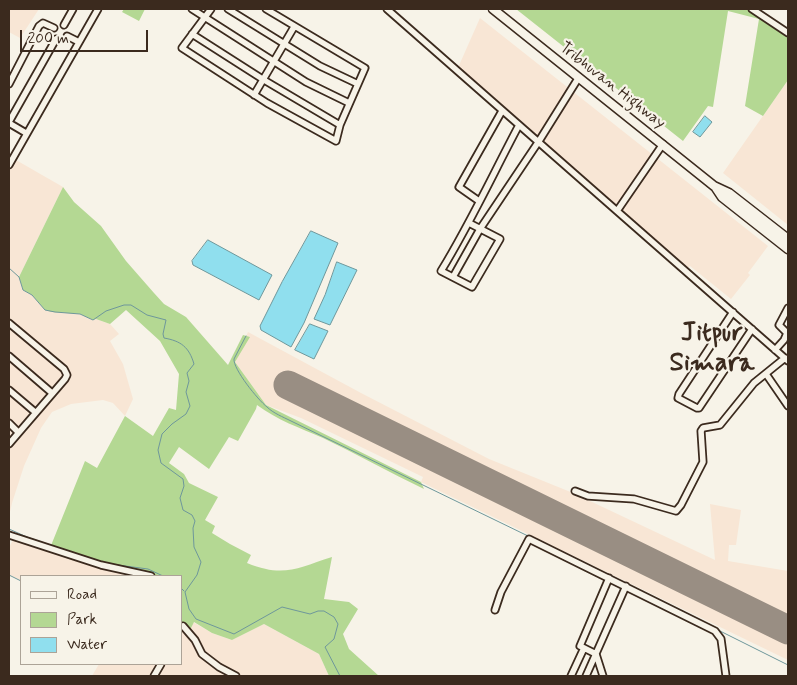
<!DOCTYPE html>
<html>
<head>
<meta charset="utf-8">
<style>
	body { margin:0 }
	#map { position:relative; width:797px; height:685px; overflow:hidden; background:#f7f3e8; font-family:Mynerve,sans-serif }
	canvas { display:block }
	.frame { position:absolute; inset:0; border:10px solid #3b2a1e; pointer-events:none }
	.legend { position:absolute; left:20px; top:575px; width:162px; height:90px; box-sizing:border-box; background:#f7f3e8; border:1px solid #aca397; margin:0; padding:6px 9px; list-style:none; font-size:15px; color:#3b2a1e }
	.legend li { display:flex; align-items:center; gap:10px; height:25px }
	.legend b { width:25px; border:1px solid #aca397 }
	.scale { position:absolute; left:20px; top:30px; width:128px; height:22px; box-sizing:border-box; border:2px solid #3b2a1e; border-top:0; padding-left:6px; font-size:15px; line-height:18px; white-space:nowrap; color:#3b2a1e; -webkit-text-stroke:4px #f7f3e8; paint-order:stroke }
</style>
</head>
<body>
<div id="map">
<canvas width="797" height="685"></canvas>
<div class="frame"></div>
<ul class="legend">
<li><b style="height:6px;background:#f7f3e8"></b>Road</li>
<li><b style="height:14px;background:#b4d893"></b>Park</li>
<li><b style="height:14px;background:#90dfee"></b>Water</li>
</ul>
<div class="scale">200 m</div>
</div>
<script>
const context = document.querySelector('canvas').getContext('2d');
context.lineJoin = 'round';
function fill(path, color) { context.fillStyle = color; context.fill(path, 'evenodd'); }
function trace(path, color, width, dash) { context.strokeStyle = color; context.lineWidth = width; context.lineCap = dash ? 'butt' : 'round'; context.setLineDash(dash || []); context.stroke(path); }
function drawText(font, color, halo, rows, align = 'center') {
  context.font = font + ' Mynerve,sans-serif'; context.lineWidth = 4.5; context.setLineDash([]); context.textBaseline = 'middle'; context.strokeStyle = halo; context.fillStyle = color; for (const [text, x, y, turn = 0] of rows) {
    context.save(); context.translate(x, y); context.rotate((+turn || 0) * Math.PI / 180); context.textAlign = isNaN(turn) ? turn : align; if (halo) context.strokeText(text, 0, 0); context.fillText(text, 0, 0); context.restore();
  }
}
fill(new Path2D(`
	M9,9h30l-19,29 -11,-6z
	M480,18l288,228 -20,27 2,2 -19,24 -41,-33 -5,5 -228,-201z
	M788,80v145l-65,-52z
	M9,156l54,31 -44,90 4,13 9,5 13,15 10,2 25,2 13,6 3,-1 14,5 9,10 -9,7 13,23 10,35 -8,17 -12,-13 -10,-3 -32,4 -19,8 -11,16 -17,38 -12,37 -3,13z
	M248,332l113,61 128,66 84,34 142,67 -5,-56 31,6 -5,35h-7l-1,16 60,10v89l-367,-178 2,-5 -122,-59 -35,-13 -31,-43z
	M14,537l138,39h-131v5l-12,-6v-27z
	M181,620l7,13 5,-11 19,11 20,7 32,-16 55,30 10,22h-237l7,-12h82z`), '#f8e6d5');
fill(new Path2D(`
	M124,9h12l3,1 1,-1h5l-6,12 -17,-9z
	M516,9h236l36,24v47l-25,36 -18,-10 14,-87 -31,-8 -15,96 -5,-1 -25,35z
	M63,187l11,15 27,24 25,35 28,32 10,11 22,13 42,48 15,-30 7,2 -15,25 31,43 155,77 3,7c-34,-16 -67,-35 -101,-51 -23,-10 -46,-18 -66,-33l-1,4 -18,32 -9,-4 -20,32 -30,-22 -10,16 15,11 5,9 29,14 -13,23 10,6 -3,7 18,11 21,11 -4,8c37,15 50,5 85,-6l-8,42 25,3 9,7 -15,25 6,15 30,27h-50l-10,-22 -55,-30 -32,16 -20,-7 -18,-11 -6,12 -7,-14v-44h-30l-101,-28 35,-87 12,7 28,-52 28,20 16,-28 7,2 3,-36 -19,-33 -34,-31 -16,14 -14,-5 -3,1 -13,-6 -28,-2 -7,-2 -13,-15 -9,-5 -4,-13z`), '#b4d893');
const water = new Path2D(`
	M705,116l7,6 -12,15 -7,-5z
	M311,231l27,12 -34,80 -13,24 -30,-17 -1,-4 22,-44z
	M208,240l64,35 -13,25 -66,-35 -1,-4z
	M337,262l20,8 -27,55 -16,-6 11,-24z
	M310,324l18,7 -14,28 -19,-9z`);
fill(water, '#90dfee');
trace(water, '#6e979b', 1);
trace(new Path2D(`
	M9,268l10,9 4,13 9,5 13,15 10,2 25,2 13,6 13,-9 18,-6h7l16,10 19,5 -3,14 1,4c17,3 25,9 30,26l-7,9 2,8 -3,11 4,14 -4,8 -14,10 -10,10 -4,16 3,13 22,16 1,7 -4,12 3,12 9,5 3,6 -2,7 1,19 7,15 -4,13 -12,17 4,17 7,10 38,15 48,-27 28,7 8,-3h6l10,6 4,7 -4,15 -9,8 15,29
	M246,336l-12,23c-1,10 24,41 33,48 6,6 16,10 24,14l237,115
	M9,529l18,8 60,21
	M110,564l38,5 15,7
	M597,569l86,43
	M9,575l12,6
	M181,588l3,3
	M718,630l70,35`), '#6e979b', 1);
trace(new Path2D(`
	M288,385l500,245`), '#998e83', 29);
const minor = new Path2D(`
	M192,9l114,73 43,21
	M211,9l-29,39 85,55 69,38 4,-16 25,-57 -99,-59
	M228,9l92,57 38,18
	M387,9l230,202
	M752,9l36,24
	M64,25l9,-16
	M192,34l72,46 76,45
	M67,36l12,6
	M9,84l30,-58 4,-3 11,5
	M254,95l40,-68
	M9,122l47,-83
	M9,123l17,10
	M663,144l-46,67 171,150
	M9,165l89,-156
	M479,201l-20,-14 43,-76
	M469,223l31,16 -28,48 -31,-16c29,-47 52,-97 78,-146
	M453,277l27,-48 59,-88 40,-64
	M733,312l-54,82 -1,4 19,10h2l53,-79
	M9,323l55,46 3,6 -2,4 -56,65
	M775,350l9,-10 3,-7 -8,-8 9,-17
	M9,356l43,37
	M766,374l22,32
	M9,390l26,22
	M9,423l9,9
	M575,491l13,5 46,3 42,12 5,-6 22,-43 -2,-31 2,-3 17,-3 34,-42 31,-25
	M9,535l92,30 50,11
	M495,610l6,-18 28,-53 186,92 6,8 5,37
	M183,626l12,14 7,14 17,13 17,9
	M584,648l-4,-2 29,-68
	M154,676l7,-12
	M571,676l13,-28 12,6 7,22
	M586,676l40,-90`);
const highway = new Path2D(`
	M493,9l221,177 15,7 59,46
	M716,188l6,9 66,52`);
trace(minor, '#3b2a1e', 9);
trace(highway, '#3b2a1e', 11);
trace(minor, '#f7f3e8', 5.5);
trace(highway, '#f7f3e8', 8);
drawText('16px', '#3b2a1e', '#f7f3e8', [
	["Tribhuvan Highway",612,86,38]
]);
drawText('bold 26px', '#3b2a1e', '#f7f3e8', [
	["Jitpur",712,335],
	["Simara",712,365]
]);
</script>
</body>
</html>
